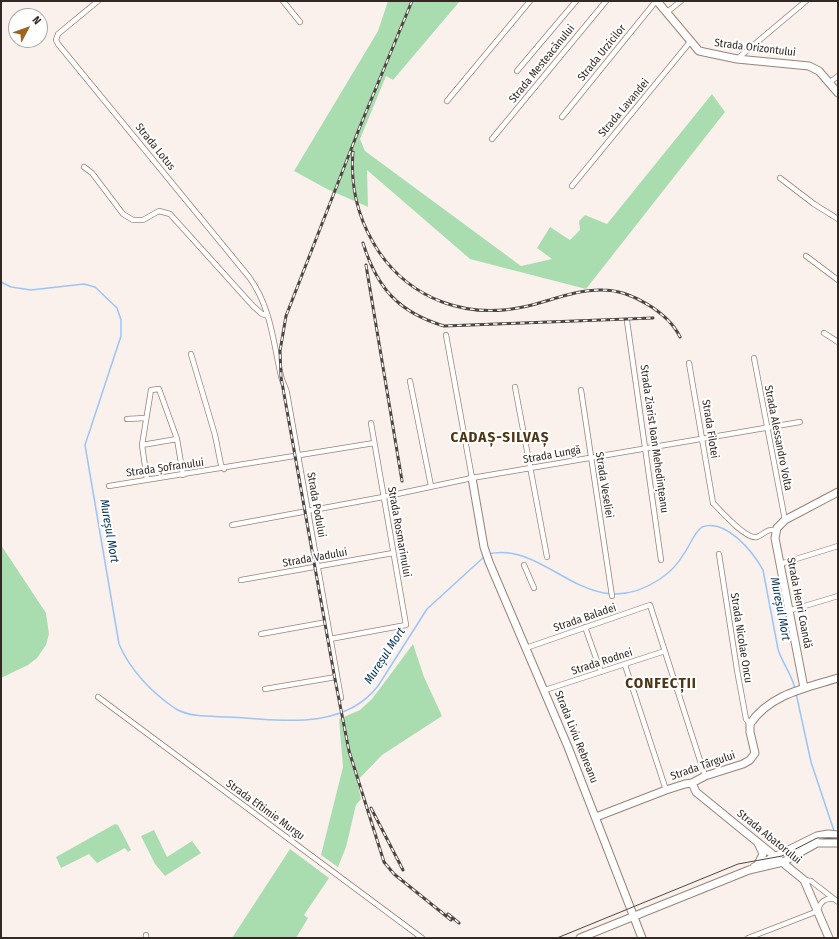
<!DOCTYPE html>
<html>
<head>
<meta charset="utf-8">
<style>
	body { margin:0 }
	#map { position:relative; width:839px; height:939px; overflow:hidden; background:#fbf1ec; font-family:"Fira Sans Condensed",sans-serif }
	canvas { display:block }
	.frame { position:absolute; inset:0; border:2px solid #332924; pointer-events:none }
	.north { position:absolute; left:8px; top:8px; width:40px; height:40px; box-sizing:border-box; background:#fff; border:1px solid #ada9a7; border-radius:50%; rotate:49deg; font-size:11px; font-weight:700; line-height:16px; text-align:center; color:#332924 }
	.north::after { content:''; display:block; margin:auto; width:14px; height:18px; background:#9a671c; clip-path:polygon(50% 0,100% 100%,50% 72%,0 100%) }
</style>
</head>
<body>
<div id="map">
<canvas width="839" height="939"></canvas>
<div class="frame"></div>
<div class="north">N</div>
</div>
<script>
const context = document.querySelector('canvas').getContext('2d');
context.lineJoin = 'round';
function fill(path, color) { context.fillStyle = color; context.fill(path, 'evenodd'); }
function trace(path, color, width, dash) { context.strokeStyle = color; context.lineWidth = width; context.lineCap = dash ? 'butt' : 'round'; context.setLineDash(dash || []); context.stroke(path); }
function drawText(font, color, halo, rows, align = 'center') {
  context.font = font + ' "Fira Sans Condensed",sans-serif'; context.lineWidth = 4; context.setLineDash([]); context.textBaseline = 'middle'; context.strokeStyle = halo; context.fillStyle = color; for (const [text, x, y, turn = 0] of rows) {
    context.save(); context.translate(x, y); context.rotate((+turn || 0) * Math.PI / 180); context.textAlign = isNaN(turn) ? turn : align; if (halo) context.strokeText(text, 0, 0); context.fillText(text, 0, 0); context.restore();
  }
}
fill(new Path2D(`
	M388,1h72l-67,79 -7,-4 -26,63 5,12 156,115 31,-7 -15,-11 13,-21 20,13 10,-10 -1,-9 6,-6 22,9 105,-130 13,18 -139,177 -116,-30 -103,-89 1,37 -41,-18 -33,-18 84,-140z
	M1,545l45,68 3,21 -3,11 -9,13 -9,7 -27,13z
	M413,644l11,33 18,39 -60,39 -25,26 4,18 -5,6 -10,42 -8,20 -17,-12 22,-88 -4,-48 21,-9 12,-11z
	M115,824l3,1 13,25 -3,2 -3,-4 -28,15 -8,-9 -28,14 -5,-11z
	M154,830l13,27 25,-16 9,12 -36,23 -10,-12 -14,-28z
	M290,849l39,29 -25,37 4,3 -12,20h-64z`), '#a9ddaf');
trace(new Path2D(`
	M1,282l10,5 20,3 53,-6 11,3 22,21 4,12v16l-36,109 34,199c11,26 33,49 57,65 15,9 38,7 54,8 50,3 113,14 148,-31l49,-77 58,-53
	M488,554c60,-14 99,74 172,25 9,-6 18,-15 23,-24 7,-9 10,-21 19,-28 24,-9 51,25 61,43l15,79c4,14 14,25 17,40
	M796,693l15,69 23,69`), '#9ac5f6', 1.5);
const street = new Path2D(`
	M98,1l-40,33 -2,6 2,4 191,233c22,30 24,64 32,99 1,6 5,11 6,17l54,305
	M283,1l17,21
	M666,13l15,-12
	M737,59l69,-58
	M517,71l59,-70
	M829,83l9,-7
	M447,101l83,-100
	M562,117l94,-116
	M492,139l114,-138
	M84,167l8,6 31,41 10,6h10l16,-9 11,3 83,92 9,8 6,2
	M780,178l34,26 24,15
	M572,186l118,-144
	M806,256l32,24
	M627,321l34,239
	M824,333l14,9
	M446,335l26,143
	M191,354l24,81 6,30 3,4
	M754,358l31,162
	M689,363l24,140c7,7 33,37 44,34 8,-3 8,-8 19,-7
	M410,381l21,105
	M515,387l32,170
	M581,390l31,206
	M127,419l19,-1
	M142,445l9,-55 8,-1 18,50
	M147,480l-5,-35 35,-6 6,36
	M109,486l265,-43
	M232,525l151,-28 89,-19 328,-56
	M719,554l18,116 9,49 4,5
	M780,564l58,-18
	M524,565l10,23
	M241,580l152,-27
	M788,611l50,-15
	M585,627l16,45
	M261,634l66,-12
	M330,639l76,-14 -35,-202
	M526,648l124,-43 55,171
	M625,665l41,125
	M265,689l71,-12
	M545,690l120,-39
	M98,697l324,241
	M804,880l7,1 27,21
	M818,910c3,-9 7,-12 16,-11
	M146,935v3
	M748,938l70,-27`);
const secondary = new Path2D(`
	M657,1l42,50 38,8 72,7 10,5 19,22
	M472,478l12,69 5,15 79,185 74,191
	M804,688l-29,-150 2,-10 8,-8 53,-28
	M692,783l4,9 108,88 25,58
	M596,817l70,-27 19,-6 7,-1 13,-7 38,-12 7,-4 5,-7 -5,-21v-8c20,-30 56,-36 88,-46
	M758,843l5,11 -5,10
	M754,867l63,-31 11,-2 10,1
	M580,938l169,-68 34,-8 34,-19h21`);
trace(street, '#998277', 6);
trace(secondary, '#998277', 9);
trace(street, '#fff', 4.5);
trace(secondary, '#fff', 7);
trace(new Path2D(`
	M557,938l181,-74 44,-8 35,-18h21`), '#504641', 1);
const rail = new Path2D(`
	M412,1l-53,128 -73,187 -6,35 1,26 53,297 15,77 35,111 10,12 57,46
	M353,152c-3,36 6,70 26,100 33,48 88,67 144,55 25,-5 53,-18 80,-17 27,0 65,22 77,47
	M363,243c14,45 35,69 81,83l209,-8
	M366,265l36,216
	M371,808l32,62
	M448,914l11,9`);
trace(rail, '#504641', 3);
trace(rail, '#fff', 1.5, [4.5]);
drawText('11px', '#332924', '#fff', [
	["Strada Orizontului",755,48,7],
	["Strada Urzicilor",602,53,-51],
	["Strada Mesteacănului",542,64,-51],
	["Strada Lavandei",624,108,-50],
	["Strada Lotus",155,147,51],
	["Strada Filotei",710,429,81],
	["Strada Alessandro Volta",778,438,79],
	["Strada Ziarist Ioan Mehedințeanu",654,439,82],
	["Strada Lungă",552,455,-10],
	["Strada Șofranului",165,468,-8],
	["Strada Veseliei",604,485,81],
	["Strada Podului",316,505,80],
	["Strada Rosmarinului",399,532,80],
	["Strada Vadului",315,558,-10],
	["Strada Henri Coandă",799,603,79],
	["Strada Baladei",585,618,-19],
	["Strada Nicolae Oncu",741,638,81],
	["Strada Rodnei",602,662,-18],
	["Strada Liviu Rebreanu",576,737,68],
	["Strada Târgului",703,766,-19],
	["Strada Eftimie Murgu",265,810,36],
	["Strada Abatorului",769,837,39]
]);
drawText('italic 12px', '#053560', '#fff', [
	["Mureșul Mort",109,531,80],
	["Mureșul Mort",780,609,79],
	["Mureșul Mort",385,656,-57]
]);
context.letterSpacing = '1px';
drawText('bold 15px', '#4f3615', '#fff', [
	["CADAȘ-SILVAȘ",500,438],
	["CONFECȚII",661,684]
]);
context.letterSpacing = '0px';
</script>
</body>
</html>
